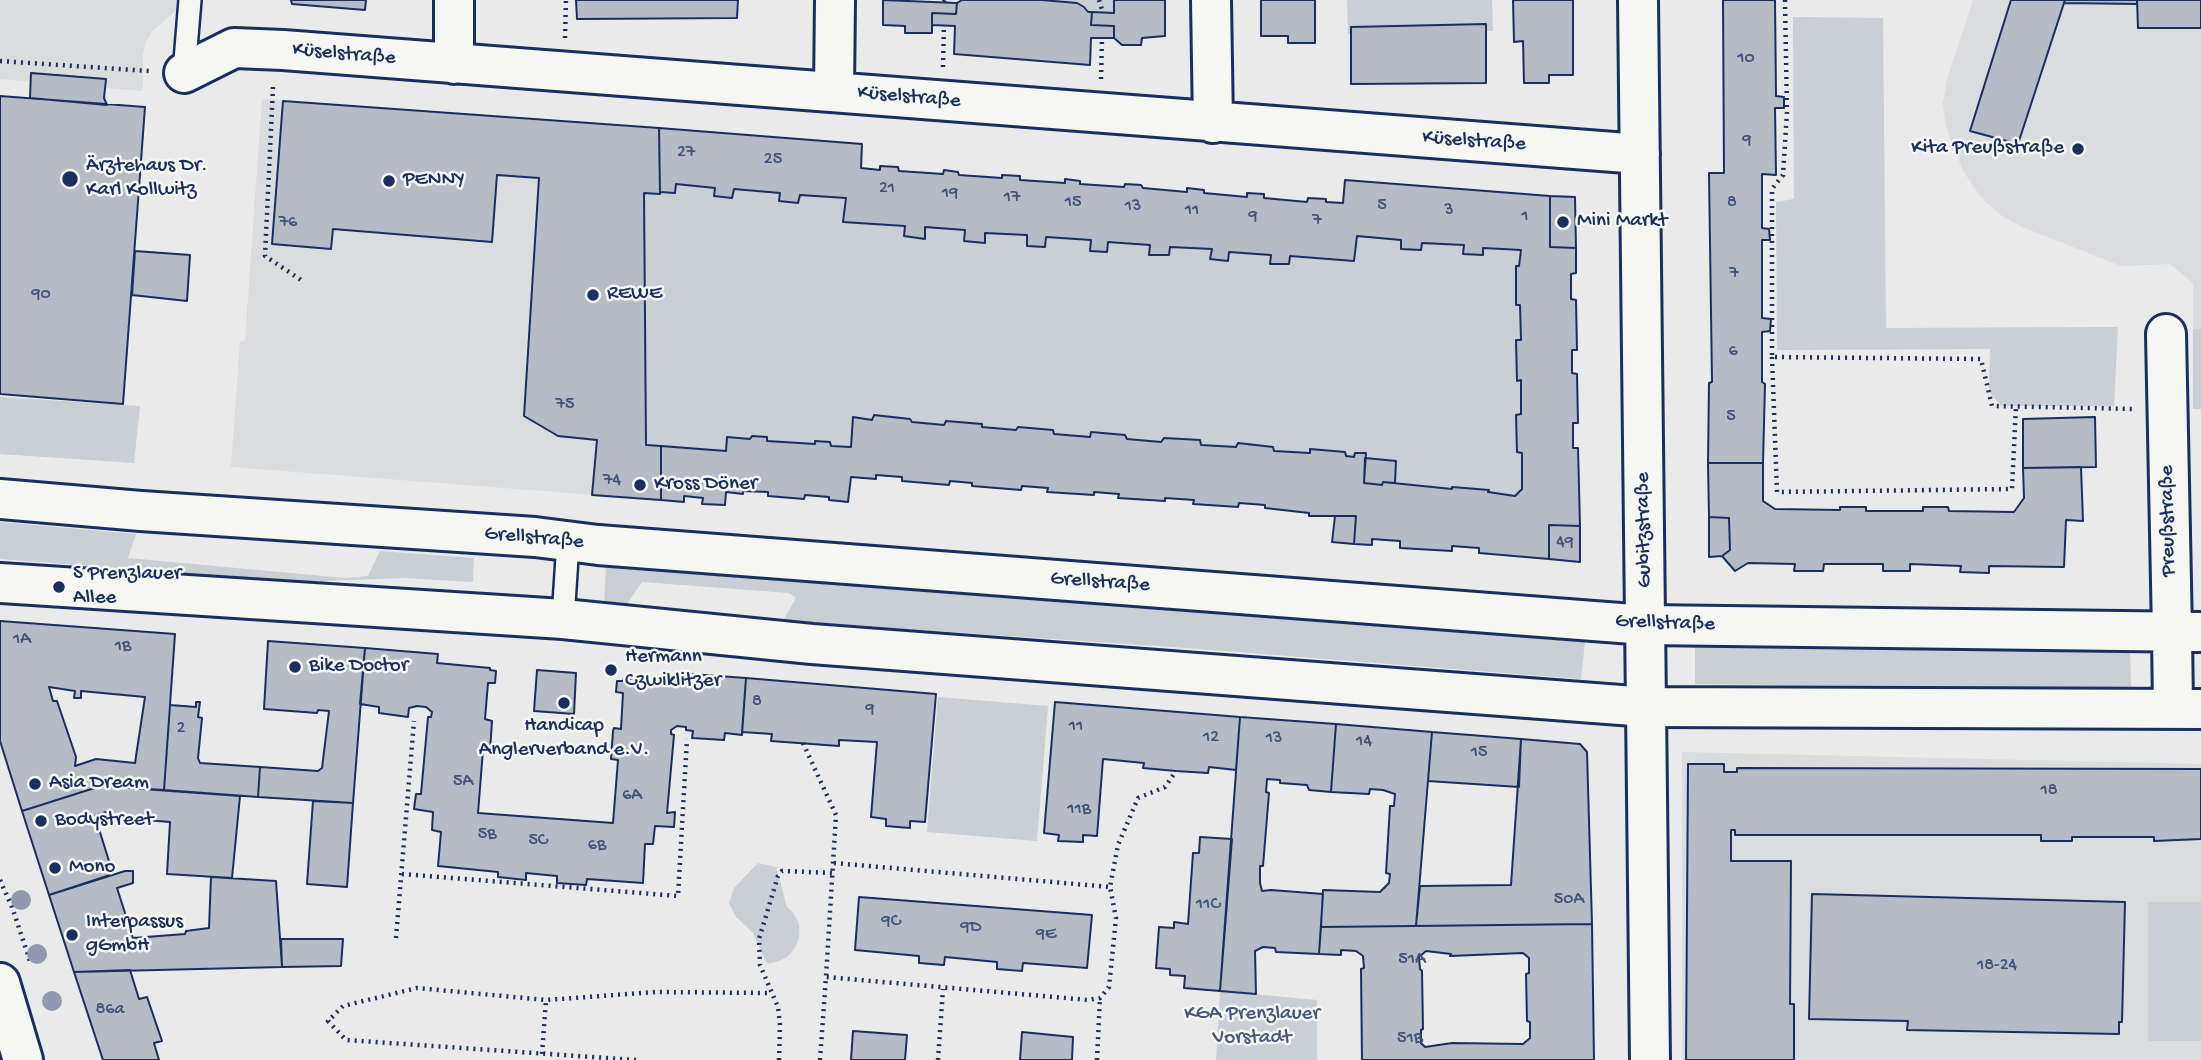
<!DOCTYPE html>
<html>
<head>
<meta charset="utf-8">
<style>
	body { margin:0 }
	canvas { display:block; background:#e9eae9 }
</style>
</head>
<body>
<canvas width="2201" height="1060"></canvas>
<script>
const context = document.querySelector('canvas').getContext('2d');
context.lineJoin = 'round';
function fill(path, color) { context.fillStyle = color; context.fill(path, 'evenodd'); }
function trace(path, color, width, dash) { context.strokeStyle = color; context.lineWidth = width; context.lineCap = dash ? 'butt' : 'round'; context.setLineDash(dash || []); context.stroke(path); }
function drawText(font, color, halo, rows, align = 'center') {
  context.font = font + ' "Gochi Hand",sans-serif'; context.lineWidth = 5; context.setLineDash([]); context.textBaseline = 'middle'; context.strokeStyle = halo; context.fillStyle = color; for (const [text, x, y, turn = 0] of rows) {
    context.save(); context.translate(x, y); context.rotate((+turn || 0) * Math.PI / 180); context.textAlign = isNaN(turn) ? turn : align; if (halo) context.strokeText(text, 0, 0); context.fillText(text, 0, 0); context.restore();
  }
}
fill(new Path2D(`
	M0,0h194l-21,13 -21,18 -7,13 -2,10v37l-143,-12z
	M1973,0h228v329h-8v-46l-23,-19 -49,2 -101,-40 -21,-12 -18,-17 -18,-26 -17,-44 -3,-24 4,-24z
	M262,99l397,29 2,372 -430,-33 9,-125 5,-1z
	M1682,752l519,12v296h-519z`), '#dadcde');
fill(new Path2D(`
	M1042,0h72v13l-26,-1c-9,-12 -31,-11 -46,-12z
	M1347,0h145l1,31 -145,3z
	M1793,17l90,1 3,310 232,-1 -4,79h-113l-12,-14 1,-43 -213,1 -1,-148 18,-3z
	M676,184l39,4v8l17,2 2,-9 46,4 -1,8 19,2 2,-8 45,3 -1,24 61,4 20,13v-12l40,3 -1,11 20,2 1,-10 42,2v11l18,1 1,-10 45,3v11l16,1 1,-10 42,3 -1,10h20l1,-8 42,2 -2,10 18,2 1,-9 42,3 -1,9 20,-8 63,5 4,-25 44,4v9l19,1 2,-7 42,2 -1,9 20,1v-7l38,2 -2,16h-3l4,39 1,35 -5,1 1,40 4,-1v34l-5,1 6,38v36l-7,7 -27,-4v-2l-35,-3 -1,2 -57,-6v-22l-30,-3 1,-5h-11l-1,4 -8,-1 -1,-4 -71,-1 -1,-4 -35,-4 -2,4 -35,-2 -1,-5 -36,-2 -3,4 -34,-3 -2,-4 -34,-3 -1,5 -36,-3 -1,-4 -35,-3 -2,3 -70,-9 -2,4 -32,-3 -2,-3 -35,-4 -3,5 -19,-2 -2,29 -20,-1 -1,-4 -14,-1 -1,3 -48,-3 -1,-4 -16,2 -24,12 -80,-6 -2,-252h30z
	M2193,329h8v80h-8z
	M0,397l140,9 -6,57 -134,-9z
	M0,522l136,12 -8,24 217,20 23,-2 12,-25 94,7 -1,24 -69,-4 -108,4 -296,-23z
	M606,566l979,76 -4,37 -408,-32 -390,-26 13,-23 -7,-5 -147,-11 -16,23 -22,-2z
	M1695,644l435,4 1,40 -436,-4z
	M938,697l110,9 -11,135 -110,-9z
	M758,863l18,4 11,40c16,12 17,35 1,49 -6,5 -14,6 -21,8l-14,-31 -17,-16 -7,-14 5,-15z
	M2148,902h53v139h-53z
	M1220,991l97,9v60h-101z`), '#caced5');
const building = new Path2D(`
	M291,0h75l-1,10 -73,-6z
	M576,0h162l-1,18 -160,1z
	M883,0l74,3 -1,11 -24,-1v20h-27v-7l-22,-1z
	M962,0h80l35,3 7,4 4,5h4l-1,13 23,1v12h-23l-1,27 -136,-11 1,-28 -23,-1v-12l24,1 1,-11z
	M1114,0h51v36l-23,2 -1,7h-19l-8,-7v-12l-23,-1 1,-13 22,1z
	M1261,0h54v43h-27v-7h-27z
	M1513,0h60v75h-24v8h-25l-1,-42 -9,1z
	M1723,0h52l1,96 8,1v11h-9l1,67 -14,-1v54l7,1 1,11h-8v78l9,1 -1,12 -8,1v50l3,2 -2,79h-55l1,-80 3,-1 -3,-209h15z
	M2011,0h54l-47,144 -48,-13z
	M2065,0h72v4l-73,-1z
	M2137,0h64v28h-63z
	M1486,24v59l-135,1v-57z
	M31,73l75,6 -2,19 3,7 -77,-7z
	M0,96l145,11 -22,297 -123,-10z
	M283,101l376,27 1,66 -16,-1 2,252 15,1v54l-69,-5 5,-55 -39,-4 -34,-20 15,-238 -42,-3 -5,67 -159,-13 -2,20 -59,-5z
	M659,128l203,16 -1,24 19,2v-4l18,1 1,4 44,3 1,-4 14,2 1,3 43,3v-3l18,1v4l45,3v-4l15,2v3l44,3 1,-3 16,1 2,3 44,4v-4l17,2v3l43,4v-4l17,1v4l43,4 1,-4 18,1v3l17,1 2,-23 205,16v51l26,1v25l-5,1v25l5,1 1,50h-5v23l5,1 1,49h-5v25h5l2,78 -31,-1v34l-70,-6v-5l-27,-2v5l-52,-3v-7l-28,-2v6l-18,-1 2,-28h-47v-3l-44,-5v-3l-26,-2 -1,4 -45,-3 1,-4 -29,-2v3l-47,-3 1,-4 -25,-2v3l-47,-3 1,-4 -26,-2 -1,4 -49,-4v-3l-22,-2 -1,4 -47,-4v-4l-26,-2v4l-25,-2 -3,25 -19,-2v-3l-24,-2 -1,4 -36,-3v-4l-25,-1v3l-17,-2 -1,13 -23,-1 1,-6 -19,-2v6l-23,-2v-54l65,5 1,-14 23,2 2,-3 15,1v4l48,3v-3l15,1 1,4 20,1 2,-30 19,3 2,-5 36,4 2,3 32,3 2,-4 36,3v3l34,3 2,-3 35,3 1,4 36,3 1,-5 34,3 2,4 34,3 3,-4 36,2 1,5 35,2 2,-4 35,4 1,4 36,2v-4l35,3 1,4 8,1 1,-4h11l-2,30 18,2 1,-3 69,7v-2l37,3 -1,2 27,4 7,-7v-36l-5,-1 -1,-37 5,-1v-34l-4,1 -1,-41h5l-1,-35h-4v-39h3l2,-16 -38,-2v7l-20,-1 1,-9 -42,-2 -1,7 -20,-1v-9l-44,-4 -3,25 -64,-5 -1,8h-19l1,-9 -42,-3 -1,9 -18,-2 2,-10 -42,-2 -1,8h-20l1,-10 -42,-3 -1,10 -17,-1 1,-11 -45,-3 -1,10 -18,-1v-11l-42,-2v10l-21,-2 1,-11 -40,-3v12l-21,-3 1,-10 -62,-4 3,-24 -46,-3 -2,8 -19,-2 1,-8 -46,-4 -2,9 -18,-2 1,-8 -39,-4 -1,9 -15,-1z
	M1550,196l25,1 1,51 -26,-1z
	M135,251l55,4 -3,46 -55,-6z
	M2095,417l1,50 -73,1v-49z
	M1365,458l31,3 -1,22 -12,-1 -1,3 -18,-2z
	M1708,463h55v38l12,8 65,1v-3h26v4h57v-4h25l1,4 65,1 10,-14 -1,-30 58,-1 2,54 -17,-1 -2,47 -75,-1v7l-29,-1 1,-6 -51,-2v7h-27v-7h-59l-1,7h-29l1,-7 -47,-1 -13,8 -13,-15 8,-6 -1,-32 -20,-1z
	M1335,516h21l-2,28 -22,-2z
	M1709,517l20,1 1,32 -8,6 -13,1z
	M1549,525l31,1v36l-31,-3z
	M0,621l175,13 -11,156 -63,-4 -79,25 -22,-70zM49,687l26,4 -1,7h7v-7l64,6 -10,66 -39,-4 -21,7 1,-9 -19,-56h-4z
	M268,641l97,7 -12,155 -95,-6 2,-30 58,4 4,-3 7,-57 -11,-1 -1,3 -53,-4z
	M365,648l73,6 -1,9 53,5v2l6,1 -1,12h-7l-3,36 7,2 -2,30 -7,-1 -5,63 135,10 5,-63 -7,-1 2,-28 1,-3 7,1 2,-36 -7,-1 1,-11h6l1,-3 51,5 2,-10 69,5 -4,57 -17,-2 -1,7 -32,-2 1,-7 -7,-1v-3l-9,-1 -6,4v4l3,1 -7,78 8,-1 -1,15 -19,-1 -2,18h-8l-2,39 -56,-4 -1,6 -29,-2v-7l-31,-3v7l-28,-3v-5l-60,-6 3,-34 -9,-2 1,-18 -19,-3 2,-15h5l7,-77h3l1,-5 -6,-5 -9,-1 -8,2 -1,9 -29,-4v-6l-19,-3z
	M537,670l39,3 -2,41 -40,-3z
	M746,678l190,16 -11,128 -15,-1v7l-24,-2v-7l-15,-2 6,-75 -38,-2v6l-68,-5 1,-7 -30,-2z
	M196,702h4l-2,15 4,1 -4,40 2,5 60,4 -2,30 -94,-7 6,-85 26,2z
	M1055,702l185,15 -4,53 -27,-3 -1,6 -32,-2 -33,-3 1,-5 -41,-4 -6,77 -14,-1v7l-25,-1 1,-6 -15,-2z
	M1240,717l96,7 -5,68 -22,-2 -2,-5 -27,-2v-3l-13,-1 -1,13 3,1 -6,73h-3v17l2,8 9,-1 52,4 -4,60 -43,-2 -1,-4 -12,-1 -8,4 1,43 -36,-3z
	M1336,724l96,8 -16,194 -95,1 2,-37 57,2 9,-9 1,-9 -4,-1 4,-67h4l1,-12 -12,-4 -13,-1 -1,5 -38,-2z
	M1432,732l89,7 -2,48 -91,-6z
	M1521,739l59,5 7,8 5,172 -176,2 4,-40 91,-1z
	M1688,764h36v8h13v-4l464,1v70l-47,2v-4h-82v4h-31v-6h-306v-5h-4v31h60l-1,143h4v56h-108z
	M101,786l139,10 -8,82 -65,-4 3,-52 -62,-5 -2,-5 -11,4 18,58 -64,21 -27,-84z
	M313,801l40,2 -6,84 -40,-3z
	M1200,837l32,2 -12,152 -36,-3 1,-12 -15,-1v-6l-14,-1 3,-41 15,1v-6l14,2 5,-71h6z
	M125,871h8v12l-16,5 16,50 52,-4 1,-3 23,-3 2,-51 65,4 6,86 -208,5 -25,-77z
	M1812,894l313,8 -3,120h-3v12l-212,-4 1,-9 -99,-2z
	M859,897l233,18 -5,53 -64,-5 -1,8 -25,-2v-7l-52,-5 -1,8 -25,-2v-7l-64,-6z
	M1592,924l2,136h-232l-1,-91 3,-1 -1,-12 -7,-5 -15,-1v5l-22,-1 2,-27zM1426,951l25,3 -1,2 73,-3 6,5v15l-3,1 1,47 3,1v16l-7,6 -71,-1 -27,4 -4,-4v-13l2,-1 -1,-58 -2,-2 -1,-12z
	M281,939h62l-2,27 -59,1z
	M130,970l9,29 8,-2 15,44 -8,2 5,17h-56l-29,-88z
	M853,1031l54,4 -2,25h-54z
	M1022,1032l51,5 -1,23h-52z`);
fill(building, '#b6bbc6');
trace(building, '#1b2f5e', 2);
const service = new Path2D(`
	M184,73l6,-73
	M563,619l5,-77`);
const minor = new Path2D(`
	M454,0v64
	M1211,0l2,123
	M1638,0l12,1060
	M184,73l50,-25 49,2 1357,104
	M834,91l1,-91
	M2166,334l6,298`);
const tertiary = new Path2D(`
	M0,499l141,12 394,26 63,8 1048,80 555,7
	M0,583l563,36 249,25 835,63 554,2
	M2172,632l1,76`);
const primary = new Path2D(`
	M0,983l23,77`);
trace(service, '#1b2f5e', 26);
trace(minor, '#1b2f5e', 44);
trace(tertiary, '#1b2f5e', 44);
trace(primary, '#1b2f5e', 44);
trace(new Path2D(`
	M1099,0l4,13
	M1785,0l2,112 -4,63 -11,14v168l209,2 11,47 142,3
	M944,2l1,-2
	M565,38l1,-38
	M0,61l149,10
	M943,67l1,-42
	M1101,79l1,-41
	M273,87l-8,169 36,24
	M1772,357l5,135 235,-3 4,-83
	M803,743l33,72 -10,162
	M834,863l276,24
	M402,874l276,22 9,-157
	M0,880l12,27 18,54
	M396,938l18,-217
	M542,1054l4,-54
	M636,1060l-290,-20 -18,-19 15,-15 74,-18 129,12 110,-8 115,1
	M779,1060l1,-35 -2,-18 -18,-42 -1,-26 19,-63 4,-5 51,2
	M820,1060l6,-83 262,23 12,-2 9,-11 7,-69 -6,-31 8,-42 20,-47 27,-11 11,-16
	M938,1060l5,-71
	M1097,1060l3,-62`), '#1b2f5e', 4.5, [2, 5]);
trace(service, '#f6f6f2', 21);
trace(minor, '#f6f6f2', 38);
trace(tertiary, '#f6f6f2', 38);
trace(primary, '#f6f6f2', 38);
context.fillStyle = '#9099ad';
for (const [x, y] of [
	[21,900],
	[37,954],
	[52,1001]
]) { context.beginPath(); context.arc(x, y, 10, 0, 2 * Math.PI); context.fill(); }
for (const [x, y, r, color] of [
	[2078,149,7,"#1b2f5e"],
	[70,179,9,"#1b2f5e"],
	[389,181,7,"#1b2f5e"],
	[1563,222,7,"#1b2f5e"],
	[593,295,7,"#1b2f5e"],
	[640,485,7,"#1b2f5e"],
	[59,587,7,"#1b2f5e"],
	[295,667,7,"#1b2f5e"],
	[611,670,7,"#1b2f5e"],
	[564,703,7,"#1b2f5e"],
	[35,784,7,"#1b2f5e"],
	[41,821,7,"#1b2f5e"],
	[55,868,7,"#1b2f5e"],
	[72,935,7,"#1b2f5e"]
]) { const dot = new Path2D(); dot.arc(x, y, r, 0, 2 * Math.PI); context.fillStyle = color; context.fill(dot); trace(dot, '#f6f6f2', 2.5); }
drawText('18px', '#425278', null, [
	["10",1746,59],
	["9",1747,141],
	["27",686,153],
	["25",773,160],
	["21",887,189],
	["19",950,194],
	["17",1012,198],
	["15",1073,203],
	["8",1732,203],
	["5",1382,206],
	["13",1133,207],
	["11",1192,211],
	["3",1449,211],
	["9",1253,217],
	["1",1525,217],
	["7",1317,221],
	["76",288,223],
	["7",1734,274],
	["90",41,295],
	["6",1733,352],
	["75",565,405],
	["5",1731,417],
	["74",612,481],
	["49",1565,543],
	["1A",22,640],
	["1B",123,647],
	["8",757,702],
	["9",870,710],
	["11",1076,727],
	["2",181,729],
	["12",1211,738],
	["13",1274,739],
	["14",1364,742],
	["15",1479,753],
	["5A",463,782],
	["18",2049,791],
	["6A",632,796],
	["11B",1079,810],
	["5B",487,835],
	["5C",538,841],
	["6B",597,846],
	["50A",1569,900],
	["11C",1208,905],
	["9C",891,922],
	["9D",971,928],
	["9E",1046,935],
	["51A",1412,960],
	["18-24",1997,966],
	["86a",110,1010],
	["51B",1410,1039]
]);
drawText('21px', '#1b2f5e', '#f6f6f2', [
	["Küselstraße",344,55,5],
	["Küselstraße",909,98,5],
	["Küselstraße",1474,142,4],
	["Preußstraße",2169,521,-91],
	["Gubitzstraße",1645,530,-91],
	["Grellstraße",534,539,5],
	["Grellstraße",1100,583,4],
	["Grellstraße",1665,624,2]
]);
drawText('21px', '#1b2f5e', '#f6f6f2', [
	["Kita Preußstraße",2064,149,"right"],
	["Ärztehaus Dr.",86,167],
	["Karl Kollwitz",86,191],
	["PENNY",403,181],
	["Mini Markt",1577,222],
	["REWE",607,295],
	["Kross Döner",654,485],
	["S Prenzlauer",73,575],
	["Allee",73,599],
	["Hermann",625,658],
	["Czwiklitzer",625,682],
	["Bike Doctor",309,667],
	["Handicap",564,727,"center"],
	["Anglerverband e.V.",564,751,"center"],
	["Asia Dream",49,784],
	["Bodystreet",55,821],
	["Mono",69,868],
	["Interpassus",86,923],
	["gGmbH",86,947]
], 'left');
drawText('21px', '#47577c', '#f6f6f2', [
	["KGA Prenzlauer",1252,1015],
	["Vorstadt",1252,1039]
]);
</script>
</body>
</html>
